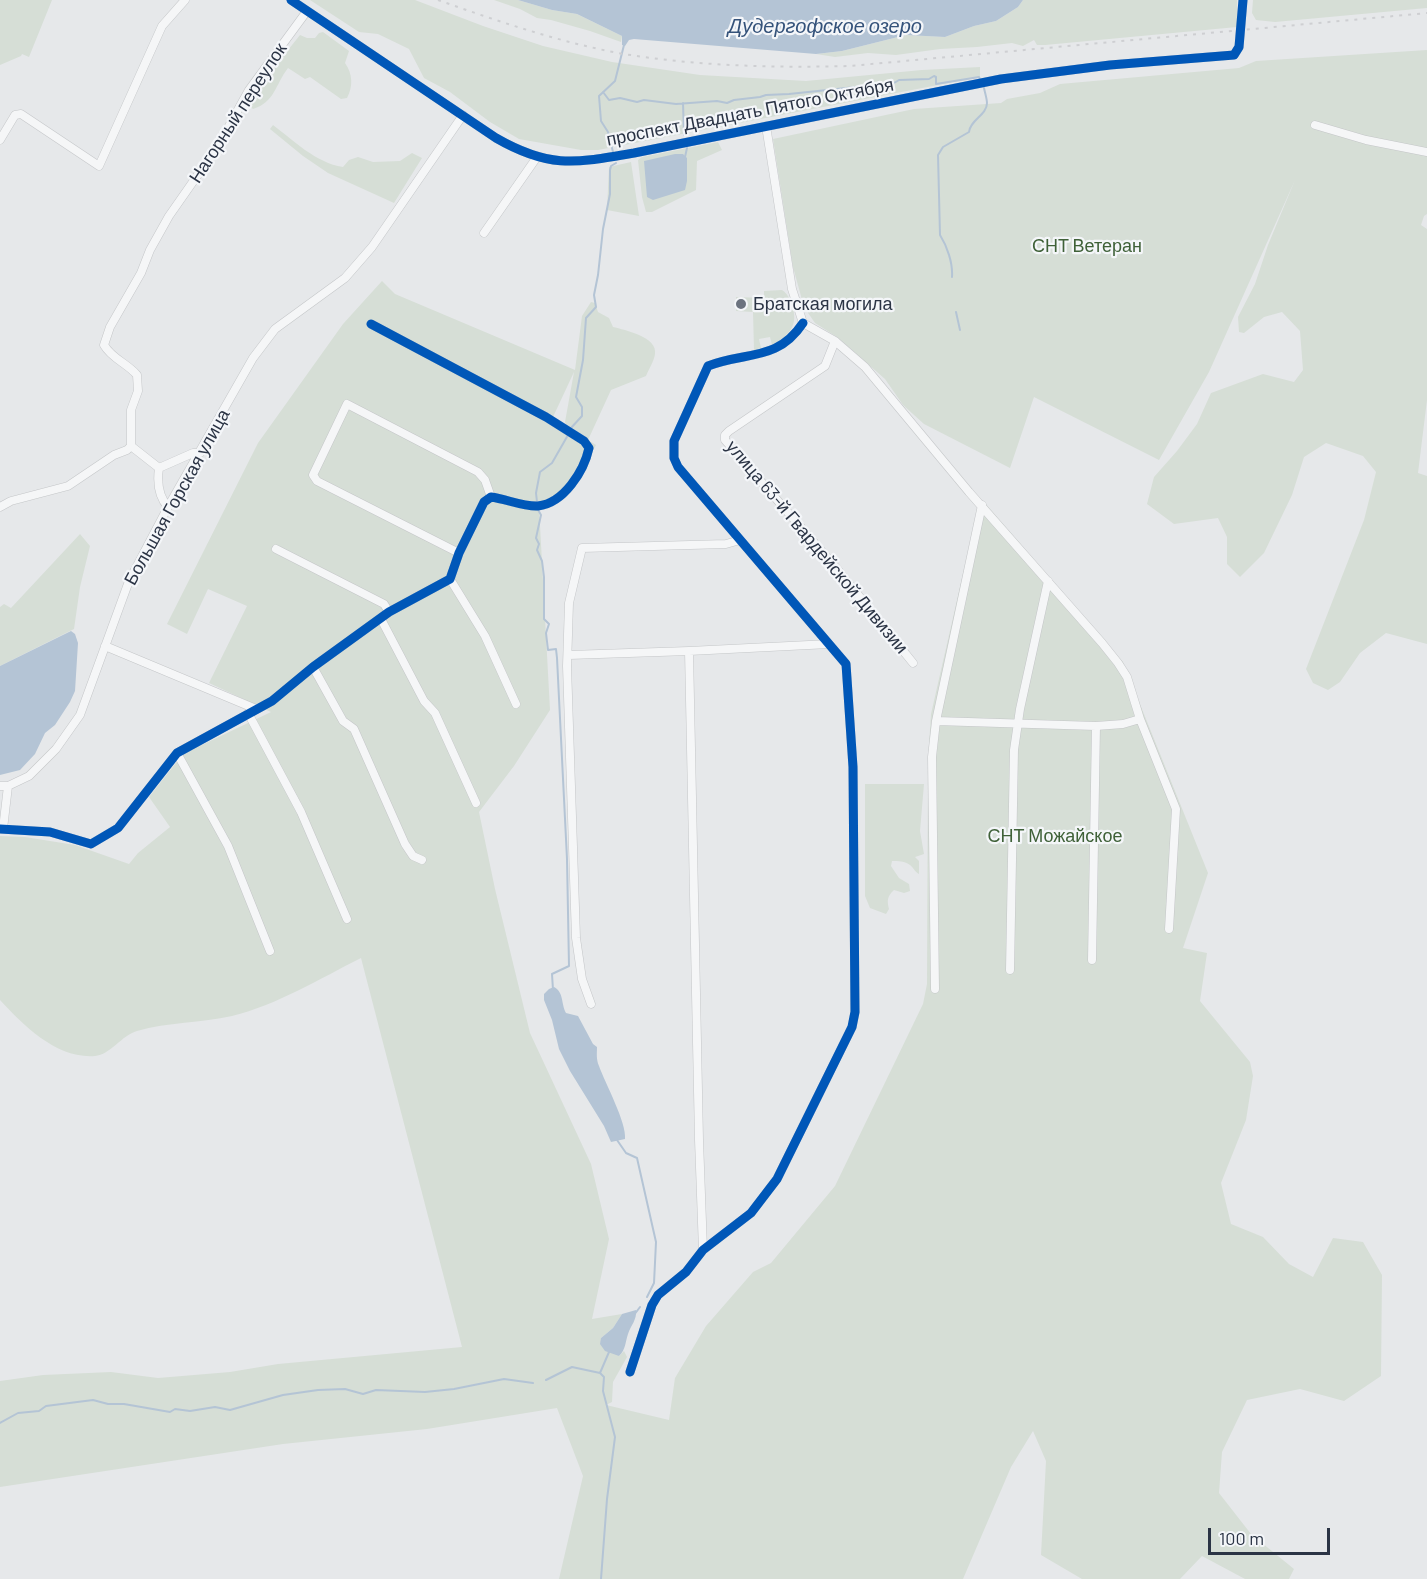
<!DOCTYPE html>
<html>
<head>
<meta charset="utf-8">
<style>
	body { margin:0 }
	#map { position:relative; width:1427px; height:1579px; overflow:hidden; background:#e6e8ea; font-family:Barlow,sans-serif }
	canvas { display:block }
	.scale { position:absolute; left:1208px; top:1528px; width:122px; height:27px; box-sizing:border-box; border:3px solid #2b3445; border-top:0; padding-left:8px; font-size:18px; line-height:21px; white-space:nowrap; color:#2b3445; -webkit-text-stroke:4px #f4f6f9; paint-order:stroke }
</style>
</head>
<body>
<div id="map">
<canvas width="1427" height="1579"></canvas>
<div class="scale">100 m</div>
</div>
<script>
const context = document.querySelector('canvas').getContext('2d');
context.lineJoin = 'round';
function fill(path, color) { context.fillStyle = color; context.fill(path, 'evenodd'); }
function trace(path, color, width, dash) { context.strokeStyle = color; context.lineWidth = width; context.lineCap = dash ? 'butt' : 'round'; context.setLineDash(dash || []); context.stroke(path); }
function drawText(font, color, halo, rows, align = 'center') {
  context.font = font + ' Barlow,sans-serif'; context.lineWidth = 4.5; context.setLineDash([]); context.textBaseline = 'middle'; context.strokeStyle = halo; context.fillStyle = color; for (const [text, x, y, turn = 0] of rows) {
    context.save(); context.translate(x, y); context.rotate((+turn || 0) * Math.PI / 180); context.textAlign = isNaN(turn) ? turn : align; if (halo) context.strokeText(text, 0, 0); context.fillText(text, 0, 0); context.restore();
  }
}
fill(new Path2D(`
	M0,0h52l-23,57 -7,-3 -1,2 -21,9z
	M310,0h105l68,26 60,20 69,16 88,13 106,6 116,-11 58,-3v10l-340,65 -42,8h-17l-62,-11 -29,-17 -40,-30 -26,-14 -15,-29 -31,-15 -19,-2z
	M494,0h24l34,10 25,4 45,22 -1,6 -31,-11 -39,-11 -14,-2 -17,-9z
	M1023,0h214v27l-192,18h-8l-3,-5 -11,6 -11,-3 -35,4 -37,2 -44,6 -28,-2 -33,4 -19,-3 26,-3 64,-16 39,2 29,-11 22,-5 22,-14z
	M1253,0h174v8l-152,14 -19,-2 -4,-7z
	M323,32l26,19 -4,12c8,11 8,24 2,35l-6,1 -31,-22 -5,2 -17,-11c-13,17 -13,34 -35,41l-5,-5 8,-14 44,-55 7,3h8l4,-5z
	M1427,50v164l-3,2 -3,9 6,4v171l-9,73 9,3v168l-41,-11 -26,20 -20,29 -12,8 -15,-7 -7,-14 58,-149 12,-48 -13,-16 -37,-13 -22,14 -12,38 -28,58 -24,24 -13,-13v-27l-9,-19 -44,6 -27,-20 7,-27 23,-26 20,-27 14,-31 52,-19 31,8 9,-12 -3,-39 -18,-19 -18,5 -20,16 -5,-1 -1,-15 17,-33 13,-39 27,-65 -86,192 -50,88 -125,-63 -24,71 -86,-44 -21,-19 -18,-26 -48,-42 -22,-14 -11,-16 -11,-40 -20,-128 141,-30 87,-6 6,-4 33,-6 20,-9 179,-16 17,-7z
	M273,125c20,15 43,38 70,42l6,-7 9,-3 15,5 27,-1 12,-8 10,5 -28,45 -66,-30 -25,-17 -33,-27z
	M718,142l4,8 -25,11 -1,29 -44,22h-6l-4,-15 -4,-37 4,-3z
	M631,162l8,54 -32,-6 2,-43z
	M382,281l13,13 180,76 7,-54 9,-14 4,1 3,9 11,6 4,9c12,3 45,10 42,27 -1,7 -6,15 -9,22l-35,14 -23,50 8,5 -24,43 -33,19 11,203 -36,56 -35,46 16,77 35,144 61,131 18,75 -17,80 30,-5 -9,14 -12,10 18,18 5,-5 3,6 -14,25 -1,20 -6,3 63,15 6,-42 31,-52 47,-54 18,-9 64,-77 88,-182 4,-20 1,-223 3,-47 47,-206 6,-6 139,160 85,211 -25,75 24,5 -7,48 50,61 3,14 -7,44 -25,63 10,41 32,13 26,27 24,13 20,-39 30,4 19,33 -1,101 -37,25 -44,-12 -53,11 -25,52 -3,41 32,41 43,35 -5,10h-44l-43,-23 -22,23h-98l-41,-24 5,-94 -13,-30 -22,36 -48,112h-404l24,-103 -26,-68 -130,21 -144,15 -283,43v-106l43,-6 68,-3 47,6 72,-6 48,-8 184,-17 -101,-389c-42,21 -84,47 -129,58 -31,7 -64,6 -95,15 -15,4 -27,24 -42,25 -38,3 -71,-30 -95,-56v-164l25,1 50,8 54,19 9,-11 32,-26 -21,-30 34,-43 88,-42 -62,-29 38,-77 -39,-17 -21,45 -20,-10 91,-181 85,-119zM574,372l-9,50 1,4 -13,-9z
	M782,290c6,4 8,9 10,16 7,19 -3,30 -20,39l-2,-8 -11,2 2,9 -7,2 -1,-38 -17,-1v-14l28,1v-7z
	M80,534l10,12 -10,41 -6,42 -74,37v-59l4,-3 7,4z
	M865,784h59l-4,47 4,23 -9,3 4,4v13c-5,-3 -5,-6 -9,-9 -5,-4 -12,-4 -18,-4l-1,5 8,12 10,6 1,7 -6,2 -10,-3c-7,6 -7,11 -5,19l-3,5 -16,-6 -5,-12z`), '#d6ded6');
fill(new Path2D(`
	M518,0h505l-5,7 -22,14 -22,5 -29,11 -39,-2 -64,16 -26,3 -182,-15 -5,1 -4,6 -3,-1v-9l-45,-22 -25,-4z
	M675,154h8l4,4v23l-2,9 -32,10 -6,-3 -3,-36z
	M71,631l4,3 3,9 -3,48 -5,11 -15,23 -10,8 -10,21 -15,16 -20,5v-109z
	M554,987c10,5 7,17 12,26l12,3 15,28 4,3c0,6 -1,12 2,19 6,17 28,57 26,73l-14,3 -7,-16 -34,-55 -11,-22 -7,-29 -8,-20v-6l5,-5z
	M636,1310c1,10 -5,15 -8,24 -3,9 -2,15 -9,22l-14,-5 -5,-7 1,-6 12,-10 9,-14z`), '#b4c4d5');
trace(new Path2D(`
	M603,92l6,8 11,-2 17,4 7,-2 32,4 41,-3 10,2 7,-3 26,-3 6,-2 23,-1 105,-11 5,-3 30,-1 5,-3 2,1v7l43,-7 1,2
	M683,103l1,32
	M613,152l-5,-20 -7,-11 -2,-25 16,-15 9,-36
	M685,157l2,-9
	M952,277c1,-14 -5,-31 -12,-42l-2,-80 5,-8 26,-15c1,-12 18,-17 18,-29 0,-4 -2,-10 -3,-15
	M956,312l4,18
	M570,429l12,-13v-9l-6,-10 7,-37 3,-42 10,-11 -2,-12 4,-20 5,-46 7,-35v-24l1,-4 5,-3
	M537,502l-1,-9 4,-21 12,-9 16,-28
	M537,508l4,7 -5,23 3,6 -2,6 5,11 2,16v42l5,5 -3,9 2,17 8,-1 1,9 10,201 2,107 -17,8 1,16
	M617,1140l9,13 11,5 19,84 -2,41 -7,14
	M634,1315l6,-8
	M546,1380l26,-13 28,6
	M0,1423l18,-10 21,-2 7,-5 47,-6 15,4h16l46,8 5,-3 15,2 25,-4 15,3 53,-15 35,-5 27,-1 18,5 13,-4 49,2 29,-3 50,-10 29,4
	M601,1579l6,-80 8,-62 -12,-46 1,-14 -4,-4 9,-21`), '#b4c4d5', 2);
const minor = new Path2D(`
	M291,0l205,138c54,31 79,25 138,15l367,-74 109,-14 124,-10 5,-8 4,-47
	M1315,125l51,15 61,12
	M766,126l26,163 11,34 32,18 30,26 104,125 133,151 16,20 9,14 13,42 36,90 -7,120
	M0,140l15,-25 6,-1 78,52 63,-140 23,-26
	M484,233l53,-76
	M835,341l-10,25 -96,65 -4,4v5l113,130 75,93
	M131,446l28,22
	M159,468l34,-15h7
	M159,468c-2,14 -1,28 9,39
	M0,507l11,-6 57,-15 46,-31 13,-5 4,-4v-36l7,-19 -1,-16c-10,-12 -25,-16 -33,-30l6,-18 31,-54 9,-23 19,-34 49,-70 31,-56 58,-79
	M276,549l108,55 5,8
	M459,553l-142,-72 -4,-6 34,-71 131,68 7,8 6,17
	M450,579l35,57 31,68
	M381,619l43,82 11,12 41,90
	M105,646l151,63
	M689,651l10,489 4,110
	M569,655l120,-4 140,-7
	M313,667l30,54 11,8 51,115 8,12 9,4
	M248,713l53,99 46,107
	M936,721l160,5 27,-2 17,-5
	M177,753l51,93 42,105
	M0,786h8l21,-10 27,-27 24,-34 49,-134 39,-74 85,-149 22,-29 70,-51 27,-31 91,-132
	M0,829l50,3 41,12 27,-16 59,-75 95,-52 41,-34 76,-55 61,-33 9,-26 25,-51 7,-5c15,2 33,10 47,9 26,-3 46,-35 51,-58l-5,-7 -38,-24 -175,-93
	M3,829l5,-43
	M1092,960l4,-234
	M1010,970l4,-220 6,-41 28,-128
	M935,989l-3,-232 4,-36 46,-216
	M591,1004l-9,-25 -6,-41 -9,-272 2,-63 13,-55 144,-4 14,-4
	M630,1372l22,-67 6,-10 28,-23 17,-22 48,-37 26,-34 75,-152 3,-15 -2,-245 -7,-103 -168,-197 -4,-9v-17l34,-75c38,-15 69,-4 95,-43`);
trace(minor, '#c4c6c8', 9);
trace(minor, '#f5f6f7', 8);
trace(new Path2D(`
	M438,0c59,21 118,41 180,53 77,13 154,15 232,13l577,-53`), '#cecfd2', 2, [3, 6]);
trace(new Path2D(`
	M291,0l205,138c54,31 79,25 138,15l367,-74 109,-14 124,-10 5,-8 4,-47
	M0,829l50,3 41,12 27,-16 59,-75 95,-52 41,-34 76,-55 61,-33 9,-26 25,-51 7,-5c15,2 33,10 47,9 26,-3 46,-35 51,-58l-5,-7 -38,-24 -175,-93
	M630,1372l22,-67 6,-10 28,-23 17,-22 48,-37 26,-34 75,-152 3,-15 -2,-245 -7,-103 -168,-197 -4,-9v-17l34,-75c38,-15 69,-4 95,-43`), '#0057b8', 9);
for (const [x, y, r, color] of [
	[741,304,6,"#6c737f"]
]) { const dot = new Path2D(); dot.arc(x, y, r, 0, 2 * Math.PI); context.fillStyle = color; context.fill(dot); trace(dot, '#f4f6f9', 2); }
drawText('18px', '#2b3445', '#f4f6f9', [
	["проспект Двадцать Пятого Октября",750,112,-11],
	["Нагорный переулок",238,113,-57],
	["Большая Горская улица",177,497,-61],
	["улица 63-й Гвардейской Дивизии",817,547,50]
]);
drawText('18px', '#3f6138', '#f4f6f9', [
	["СНТ Ветеран",1087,246],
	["СНТ Можайское",1055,836]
]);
drawText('18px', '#2b3445', '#f4f6f9', [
	["Братская могила",753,304]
], 'left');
drawText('italic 20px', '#34527a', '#f4f6f9', [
	["Дудергофское озеро",825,26]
]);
</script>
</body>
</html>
